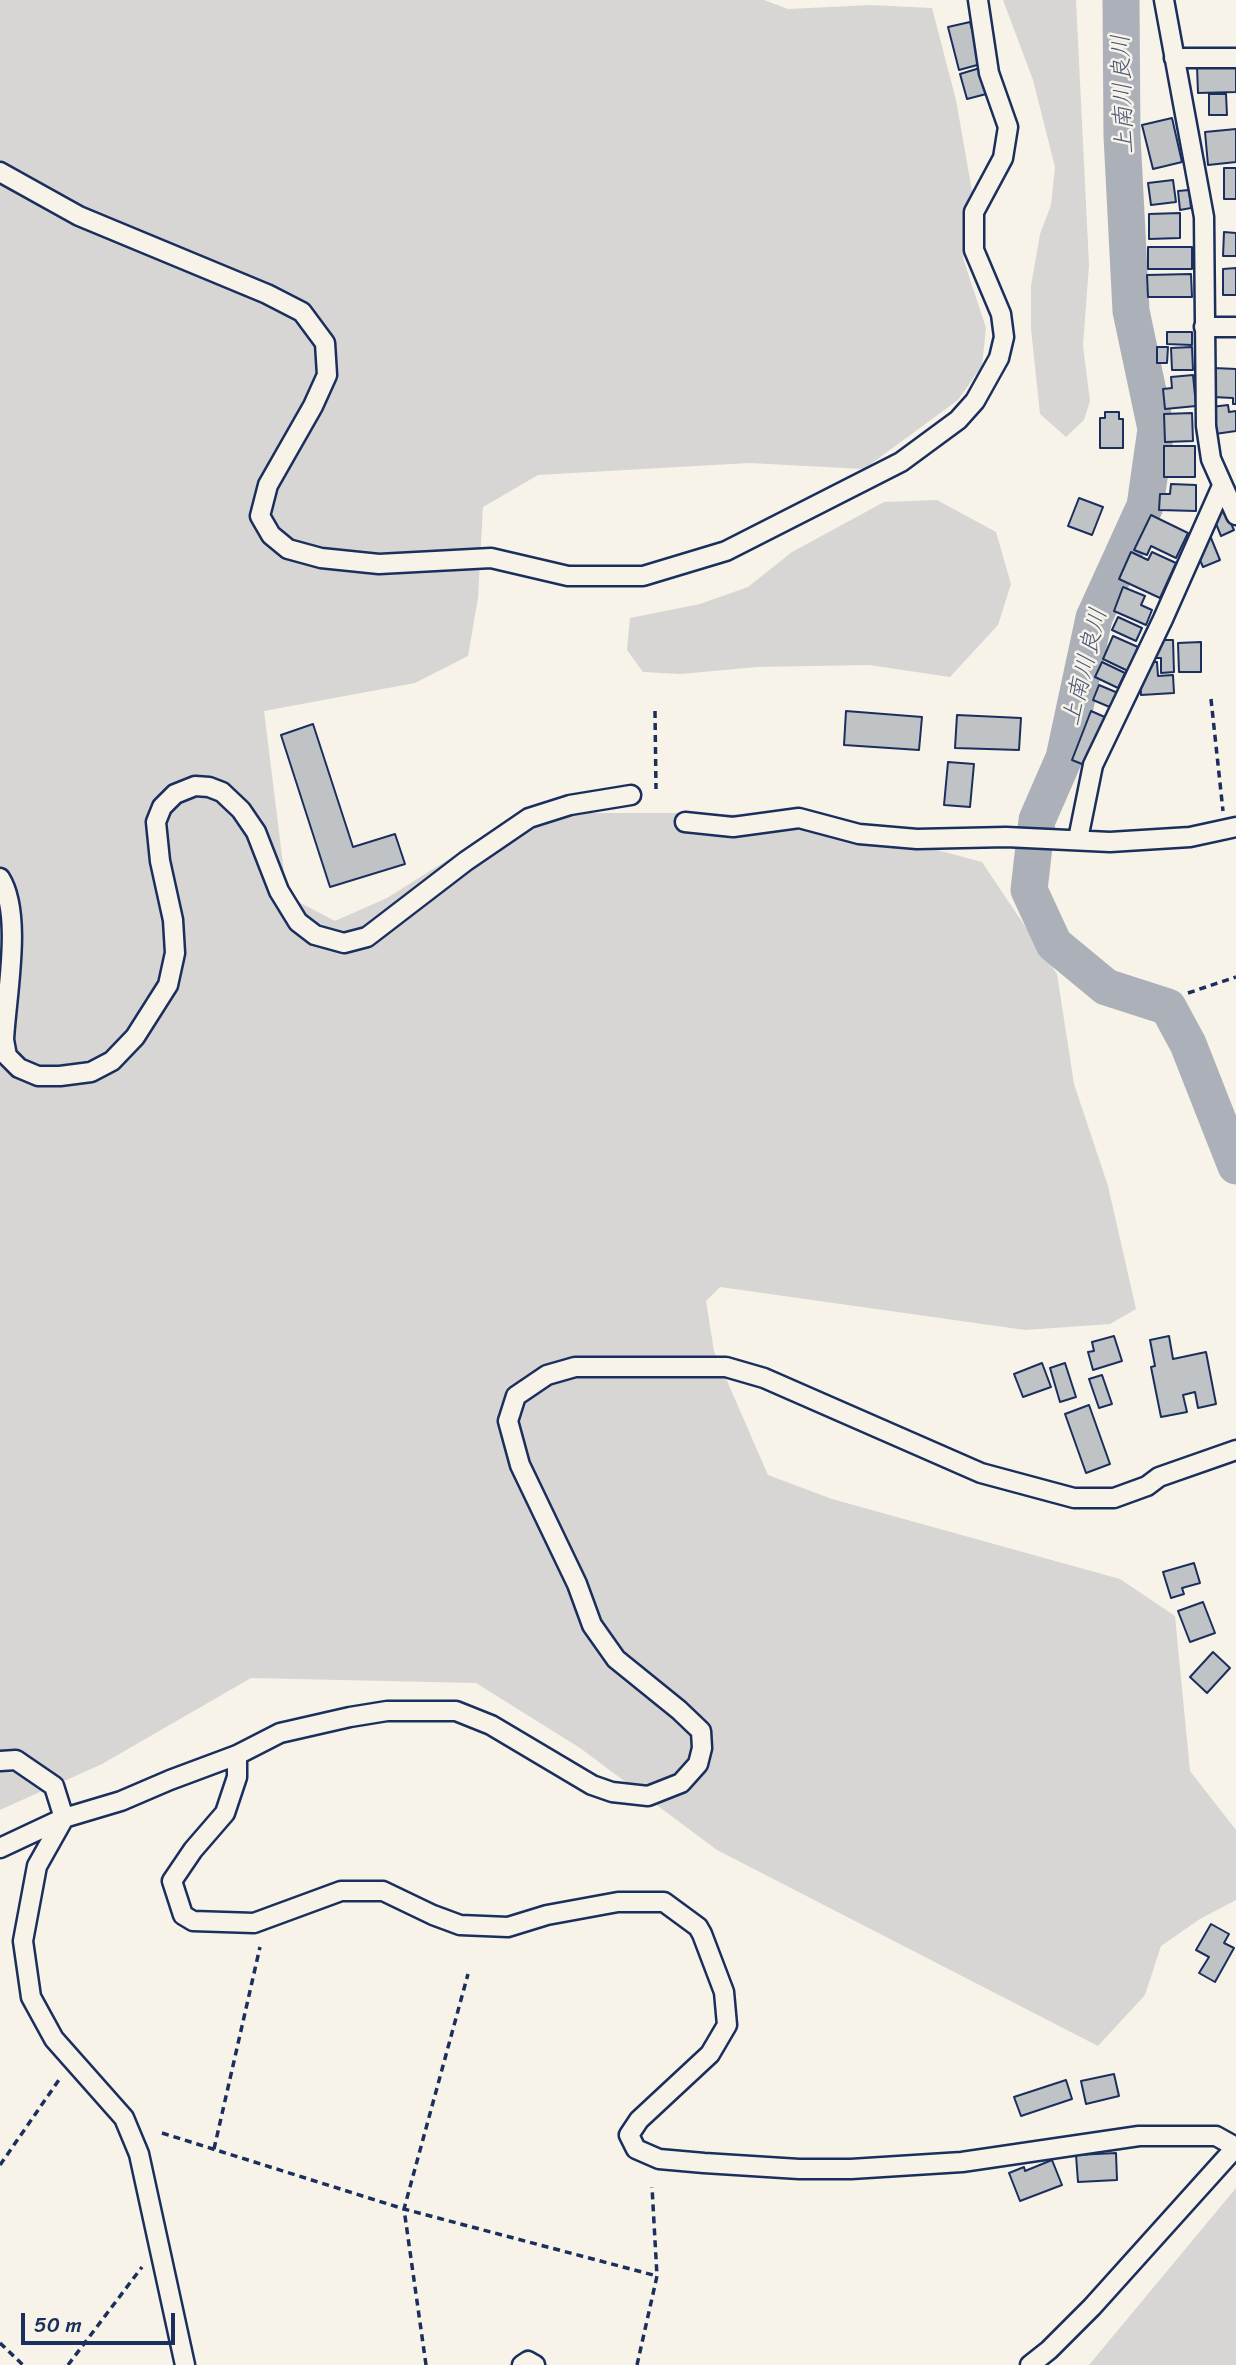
<!DOCTYPE html>
<html>
<head>
<meta charset="utf-8">
<style>
	body { margin:0 }
	#map { position:relative; width:1236px; height:2365px; overflow:hidden; background:#f7f3e8; font-family:Sriracha,sans-serif }
	canvas { display:block }
	.scale { position:absolute; left:21px; top:2313px; width:154px; height:32px; box-sizing:border-box; border:4px solid #1b2f5e; border-top:0; padding-left:9px; font-size:21px; line-height:24px; white-space:nowrap; color:#1b2f5e; -webkit-text-stroke:5px #f7f3e8; paint-order:stroke }
</style>
</head>
<body>
<div id="map">
<canvas width="1236" height="2365"></canvas>
<div class="scale">50 m</div>
</div>
<script>
const context = document.querySelector('canvas').getContext('2d');
context.lineJoin = 'round';
function fill(path, color) { context.fillStyle = color; context.fill(path, 'evenodd'); }
function trace(path, color, width, dash) { context.strokeStyle = color; context.lineWidth = width; context.lineCap = dash ? 'butt' : 'round'; context.setLineDash(dash || []); context.stroke(path); }
function drawText(font, color, halo, rows, align = 'center') {
  context.font = font + ' Sriracha,"Klee One",sans-serif'; context.lineWidth = 5; context.setLineDash([]); context.textBaseline = 'middle'; context.strokeStyle = halo; context.fillStyle = color; for (const [text, x, y, turn = 0] of rows) {
    context.save(); context.translate(x, y); context.rotate((+turn || 0) * Math.PI / 180); context.textAlign = isNaN(turn) ? turn : align; if (halo) context.strokeText(text, 0, 0); context.fillText(text, 0, 0); context.restore();
  }
}
fill(new Path2D(`
	M0,0h764l24,9 83,-4 61,3 24,92 20,114 -13,44 23,70 -4,38 -24,34 -94,69 -115,-6 -211,12 -55,32 -5,91 -10,58 -53,27 -151,28 23,185 48,25 52,-23 135,-85h175l117,4 168,45 75,112 17,110 34,102 28,123 -26,15 -85,6 -305,-43 -14,14 8,50 54,124 64,24 288,80 55,37 15,155 46,59v70l-36,19 -39,27 -16,49 -47,51 -381,-196 -137,-102 -104,-65 -225,-5 -149,86 -102,46z
	M1003,0h73l13,265 -6,81 7,55 -6,19 -18,17 -26,-23 -9,-85v-43l9,-52 11,-29 4,-38 -22,-87z
	M937,500l59,32 15,52 -13,41 -48,52 -81,-12 -112,2 -77,7 -37,-2 -16,-22 3,-32 70,-14 48,-17 44,-35 92,-50z
	M1236,2188v177h-147z`), '#d7d6d4');
trace(new Path2D(`
	M1121,0l1,136 9,175 25,118 -11,77 -51,112 -30,140 -27,62 -8,70 25,54 52,43 62,20 20,37 48,122`), '#acb0b9', 37);
const building = new Path2D(`
	M970,22l11,42 -22,6 -11,-43z
	M1236,65v27l-38,1 -1,-27z
	M983,67l7,26 -23,6 -7,-25z
	M1209,94h17l1,21h-18z
	M1172,118l10,44 -29,7 -11,-44z
	M1236,129v33l-28,3 -3,-33z
	M1224,168h12v31h-12z
	M1173,180l3,22 -25,3 -3,-22z
	M1189,190l2,18 -11,2 -2,-19z
	M1180,213v25l-31,1v-25z
	M1224,232l12,1v23h-13z
	M1148,247h44v22h-44z
	M1236,268v27h-13v-26z
	M1191,274l1,23h-44l-1,-22z
	M1167,332h25v13l-25,-1z
	M1157,347h11l-1,16h-10z
	M1192,347l1,23h-21l-1,-22z
	M1214,368l22,1v35h-3v-6l-20,-1z
	M1193,375l3,31 -31,3 -2,-20 9,-1 -1,-11z
	M1228,405l1,7 7,-1v20l-21,3 -4,-27z
	M1105,412h14v7h4v29h-23v-30h5z
	M1192,413l1,28 -28,1 -1,-28z
	M1164,446h31v31h-31z
	M1171,484l25,1v26l-37,-1 1,-16h10z
	M1079,498l24,9 -11,28 -24,-9z
	M1224,509l10,21 -13,6 -9,-22z
	M1151,515l37,18 -12,25 -25,-12 -4,9 -13,-5z
	M1211,538l9,22 -17,7 -7,-16 9,-4 -3,-5z
	M1131,552l17,8 4,-8 24,11 -16,35 -41,-19z
	M1123,587l22,9 -4,9 11,5 -6,15 -32,-14z
	M1118,617l24,11 -6,13 -24,-11z
	M1113,636l25,11 -10,24 -25,-12z
	M1155,640h18l1,32 -13,1v-15h-5z
	M1201,642v30h-22l-1,-29z
	M1102,662l23,11 -7,15 -23,-11z
	M1147,662h10l1,14 15,-1 1,18 -33,2 -1,-22h8z
	M1099,685l19,8 -6,15 -19,-8z
	M846,711l76,6 -3,33 -75,-5z
	M1091,711l16,7 -20,48 -15,-6z
	M957,715l64,3 -2,32 -64,-2z
	M313,724l40,123 42,-13 10,30 -75,23 -49,-152z
	M948,762l26,2 -4,43 -26,-2z
	M1114,1336l8,25 -29,9 -5,-18 6,-1 -2,-9z
	M1169,1336l4,23 33,-7 10,52 -18,4 -3,-16 -12,3 4,17 -26,5 -10,-50 4,-1 -5,-26z
	M1042,1363l9,24 -28,10 -9,-23z
	M1065,1363l11,34 -16,5 -10,-34z
	M1102,1375l10,29 -13,4 -10,-29z
	M1089,1405l21,59 -24,9 -21,-59z
	M1194,1563l6,20 -18,5 2,6 -13,4 -8,-26z
	M1203,1602l12,31 -25,9 -12,-31z
	M1213,1652l17,16 -23,25 -17,-16z
	M1211,1924l18,10 -5,9 10,5 -19,34 -16,-9 10,-16 -13,-7z
	M1114,2074l5,22 -33,8 -5,-23z
	M1066,2080l6,19 -51,17 -7,-19z
	M1116,2153l1,27 -39,2 -2,-27z
	M1052,2160l10,25 -42,16 -11,-28 15,-6 1,4z`);
fill(building, '#c0c3c5');
trace(building, '#1b2f5e', 2);
const street = new Path2D(`
	M1164,0l40,217 2,209 5,33 25,56
	M1174,58h62
	M0,172l79,44 188,78 35,18 23,31 2,32 -14,31 -45,79 -8,31 11,19 17,14 33,9 58,6 112,-6 77,18h75l83,-25 175,-89 57,-42 17,-19 24,-43 5,-21 -3,-23 -27,-64v-38l29,-54 5,-31 -19,-54 -11,-73
	M1204,327h32
	M685,822l48,5 66,-9 60,16 58,5 89,-2 104,5 80,-5 46,-10
	M1078,839l15,-74 70,-146 59,-133
	M0,878c23,36 6,119 4,162l3,16 12,12 19,8h22l31,-4 21,-11 23,-24 33,-52 7,-32 -2,-33 -13,-59 -4,-39 6,-15 13,-13 20,-8 14,1 13,5 19,18 15,22 23,59 19,31 17,13 29,8 23,-6 99,-76 63,-43 41,-13 61,-10
	M237,1755v22l-12,36 -32,37 -21,31 11,34 10,6 61,2 87,-32h42l50,24 27,10 48,2 39,-12 71,-13h46l34,25 4,7 22,58 3,33 -17,29 -71,66 -10,15 7,14 23,10 45,4 95,6h52l111,-7 177,-26h77l20,11
	M0,1761l16,-1 38,26 10,32 -27,48 -14,75 8,56 23,42 70,79 15,36 46,211
	M0,1848l64,-30 57,-17 49,-21 67,-25 43,-22 70,-16 37,-6h69l35,14 101,60 20,7 36,4 33,-13 17,-19 4,-16 -1,-17 -22,-21 -63,-51 -24,-34 -15,-41 -57,-119 -12,-44 8,-25 31,-21 28,-8h151l38,11 217,95 93,25h40l33,-12 12,-9 77,-27
	M522,2365l6,-4 7,4
	M1030,2365l19,-15 43,-43 144,-160`);
trace(street, '#1b2f5e', 23);
trace(new Path2D(`
	M1211,699l12,112
	M655,711l1,78
	M1188,993l48,-16
	M162,2133l242,76 253,67
	M214,2149l46,-202
	M0,2165l61,-88
	M0,2343l23,22
	M68,2365l74,-98
	M426,2365l-22,-156 64,-235
	M637,2365l20,-89 -5,-89`), '#1b2f5e', 3.5, [7, 5]);
trace(street, '#f7f3e8', 18);
drawText('italic 24px', '#465679', '#f7f3e8', [
	["上南川良川",1124,94,-92],
	["上南川良川",1086,667,-76]
]);
</script>
</body>
</html>
